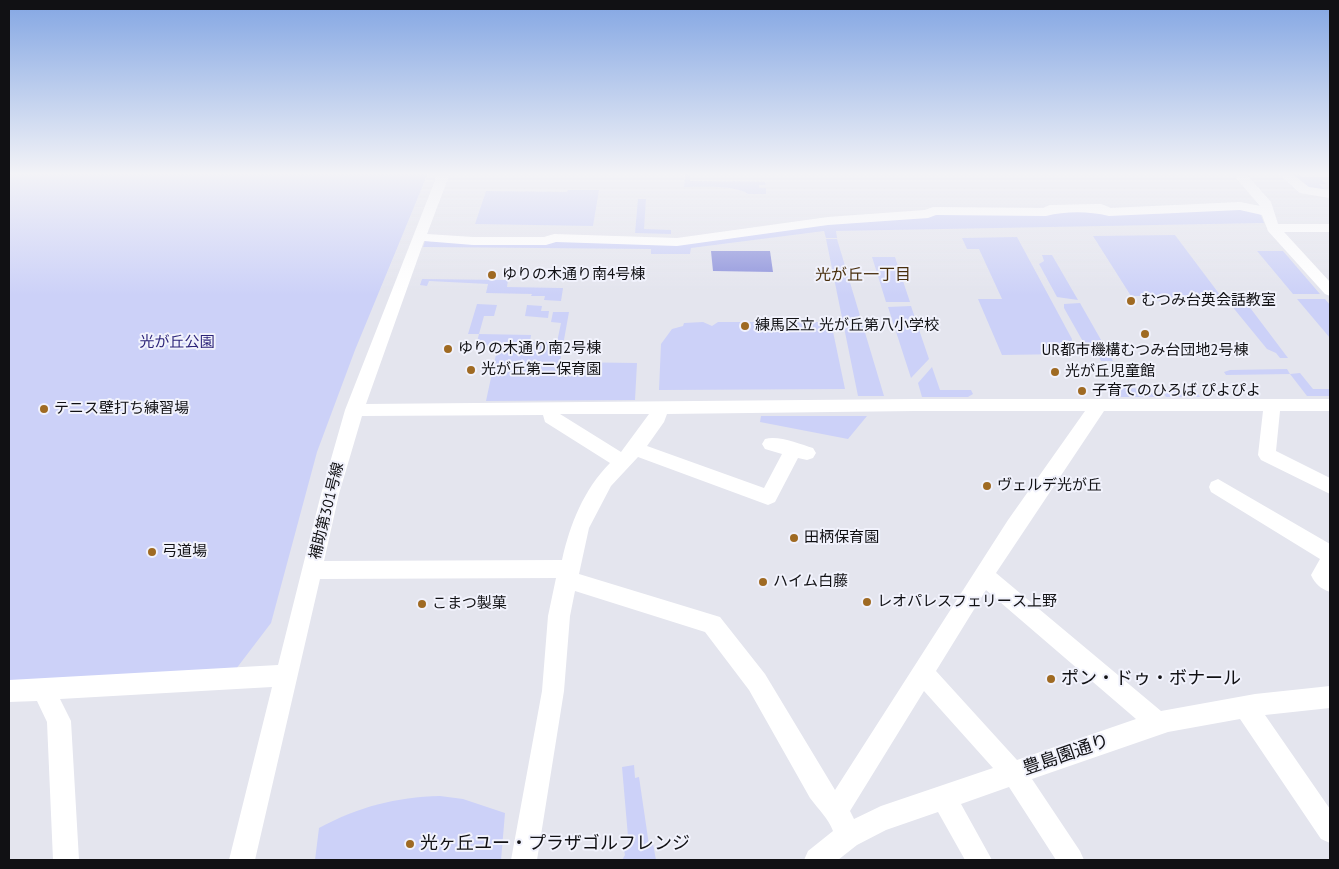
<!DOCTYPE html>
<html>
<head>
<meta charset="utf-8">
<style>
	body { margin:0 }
	#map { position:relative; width:1339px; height:869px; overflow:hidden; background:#e4e5ee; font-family:"PT Sans",sans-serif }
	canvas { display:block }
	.frame { position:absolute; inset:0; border:10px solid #111114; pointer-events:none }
</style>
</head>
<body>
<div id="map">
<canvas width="1339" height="869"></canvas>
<div class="frame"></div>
</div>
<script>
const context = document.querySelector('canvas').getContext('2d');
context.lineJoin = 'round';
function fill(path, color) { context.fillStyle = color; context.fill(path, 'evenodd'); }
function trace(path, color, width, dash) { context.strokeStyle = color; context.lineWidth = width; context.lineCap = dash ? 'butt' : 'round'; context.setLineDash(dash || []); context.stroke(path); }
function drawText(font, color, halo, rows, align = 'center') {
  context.font = font + ' "PT Sans","Noto Sans JP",sans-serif'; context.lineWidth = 4; context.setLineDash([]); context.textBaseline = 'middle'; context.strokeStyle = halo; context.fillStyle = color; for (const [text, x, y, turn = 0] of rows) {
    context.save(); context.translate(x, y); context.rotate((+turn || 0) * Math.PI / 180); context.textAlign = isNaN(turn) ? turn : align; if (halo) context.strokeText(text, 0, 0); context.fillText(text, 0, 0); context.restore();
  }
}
fill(new Path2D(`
	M9,173h419l-73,177 -38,102 -46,171 -35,46 -227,14z
	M685,173h5v8l75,1 1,3h-7v3h7v6h-18c-14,-9 -43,-7 -64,-7z
	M1289,173h7l7,4h27v3h-8l4,4h-7l9,8 -25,-6z
	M568,190h31l-6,36 -118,-2 11,-33 81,1z
	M638,199h8l-2,30 27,1v4l-36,-1z
	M1182,210h60l18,3 4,10 -428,8 1,7h-11l-2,-7 -133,17 -1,6h-39v-5l-228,-2 2,-6 121,2 8,-3 123,4 177,-24 81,-7 164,-2 9,3 70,-1z
	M1175,235l45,60 -23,1 19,4 3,3 -19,-1 -5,-7h-3l1,3 -7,2 -2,-3 -25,1 1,3 -10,-2 9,-3h-28l-38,-60z
	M1017,237l55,102 -3,14 -3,1 -64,1 -24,-56h24l-23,-50h-12l-5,-11z
	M826,239h11l47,157h-26z
	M1257,251h26l37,43h-27z
	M1042,255h10l26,45 -21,-3 -18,-33 5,-3z
	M872,257h23l15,45h-24z
	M422,279l86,1 -1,7 56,1 -2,13 -17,-1 1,-4h-14l1,-2 -46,-1 2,-9 -59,-3 -2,5 -7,-1z
	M1297,299h28l5,6v33z
	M1235,301h10l43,57h-8l-4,-5 -9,-4 -36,-44v-3z
	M1080,303l33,58h-12l-2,-4 -9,-3 -26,-46v-4z
	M477,304l20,1 -3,11h-10l-5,18 52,1 -1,7h27l4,-19 -10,-1 2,-10h16l-9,50 77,1 -2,37 -149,1 12,-56 -22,1 3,-12h-11z
	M527,305l15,1 -1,5h8l-1,7 -23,-2z
	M911,306l18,53 -18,19 -23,-71z
	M703,322l9,4 6,-4h113l14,67 -186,1 2,-46 11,-15 11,-3 1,-3z
	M932,367l8,23h31l2,4 -5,3h-46l-4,-14z
	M1287,369l3,5 10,-1 13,16h17v7h-23l-17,-22 -64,1 -2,-3 6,-2z
	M1127,385l1,3 22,1 6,8h-36l-4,-10z
	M1161,389h34l5,8h-34z
	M761,416h106l-19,23 -88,-17z
	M634,765l1,13 4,-1 10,68 4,-1 3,16h-34l3,-5 -1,-5 5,-2 -7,-81z
	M440,796l23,3 42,14 -4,47h-186l4,-32c39,-21 77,-31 121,-32z`), '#ccd1f8');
fill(new Path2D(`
	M711,251h59l3,21 -60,-1z`), '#8c91db');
fill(new Path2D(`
	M438,173h12l-23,61 46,3h71l10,-3 123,4 151,-21 97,-7 8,-3 110,1 7,-3 51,-1 10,4 129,-6 20,4 -28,-33h13l26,29 7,22h52v8h-46l46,50v14l-5,-2 -57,-63 -6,-16 -22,-5 -131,6c-21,-5 -43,-5 -63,0l-110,-1 -8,3 -100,7 -151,21 -121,-4 -10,3h-73l-49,-4 -58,163 549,-5h415v12h-50l-4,40 54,27v16l-69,-34 -3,-5 5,-44h-159l-108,162 165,138 94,-17 75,-8v22l-65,7 65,94v34l-9,-4 -81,-120 -72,13 -136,47 48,72 4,9h-28l-47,-73 -48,17 31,56h-27l-27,-48 -52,18 -29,15 -19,15h-34l4,-9 25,-20c-5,-13 -14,-21 -23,-33l-61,-108 -44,-58 -130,-41 -5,25 -6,75 -27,169h-26l31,-169 6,-75 8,-38 -236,1 -65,281h-26l43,-173 -212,12 11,22 8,139h-26l-6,-138 -10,-21 -28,1v-22l269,-15 43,-171 24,-84zM915,411h170l-77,109 -173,270 -70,-116 -45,-57 -141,-43 10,-46 22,-42 27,-29 130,48 7,-3 23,-44 9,2 6,-2 3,-5 -3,-5c-13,-4 -35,-13 -48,-9l-3,5 3,5 17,5 -18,34 -117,-42 17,-24 3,-8zM560,414h89l-28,38zM543,415l2,7 65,41c-26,26 -40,61 -48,97l-238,1 15,-67 23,-78zM986,590l150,129 -119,41 -81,-89zM924,691l69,77 -112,38 -27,13 -4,-8z
	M1278,173h13l18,14 21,3v8l-30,-5z
	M1218,479l112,65v48c-9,-3 -15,-8 -19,-17l9,-16 -109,-67 -2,-5 2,-5z`), '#fff');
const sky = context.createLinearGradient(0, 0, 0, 295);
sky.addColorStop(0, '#83a6e3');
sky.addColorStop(0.59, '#f3f3f7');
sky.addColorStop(1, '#f3f3f700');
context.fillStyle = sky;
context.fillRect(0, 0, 1339, 295);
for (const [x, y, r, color] of [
	[492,275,5,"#9f6a22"],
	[1131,301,5,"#9f6a22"],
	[745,326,5,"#9f6a22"],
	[1145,334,5,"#9f6a22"],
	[448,349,5,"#9f6a22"],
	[471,370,5,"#9f6a22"],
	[1055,372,5,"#9f6a22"],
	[1082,391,5,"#9f6a22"],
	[44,409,5,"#9f6a22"],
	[987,486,5,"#9f6a22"],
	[794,538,5,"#9f6a22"],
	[152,552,5,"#9f6a22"],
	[763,582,5,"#9f6a22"],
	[867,602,5,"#9f6a22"],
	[422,604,5,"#9f6a22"],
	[1051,679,5,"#9f6a22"],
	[410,844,5,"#9f6a22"]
]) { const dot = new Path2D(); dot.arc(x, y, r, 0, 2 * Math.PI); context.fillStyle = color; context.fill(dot); trace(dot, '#f1f2fc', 2); }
drawText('15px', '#111114', '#f1f2fc', [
	["ゆりの木通り南4号棟",502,275],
	["むつみ台英会話教室",1141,301],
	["練馬区立 光が丘第八小学校",755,326],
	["ゆりの木通り南2号棟",458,349],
	["UR都市機構むつみ台団地2号棟",1145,351,"center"],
	["光が丘第二保育園",481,370],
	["光が丘児童館",1065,372],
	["子育てのひろば ぴよぴよ",1092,391],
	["テニス壁打ち練習場",54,409],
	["ヴェルデ光が丘",997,486],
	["田柄保育園",804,538],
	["弓道場",162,552],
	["ハイム白藤",773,582],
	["レオパレスフェリース上野",877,602],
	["こまつ製菓",432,604]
], 'left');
drawText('15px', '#2c2479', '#f1f2fc', [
	["光が丘公園",177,343]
]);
drawText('15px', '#111114', '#f1f2fc', [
	["補助第301号線",327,511,-76]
]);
drawText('16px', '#492f0d', '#f1f2fc', [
	["光が丘一丁目",863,275]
]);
drawText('18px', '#111114', '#f1f2fc', [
	["ポン・ドゥ・ボナール",1061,679],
	["光ヶ丘ユー・プラザゴルフレンジ",420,844]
], 'left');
drawText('18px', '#111114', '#f1f2fc', [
	["豊島園通り",1066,755,-19]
]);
</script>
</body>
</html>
